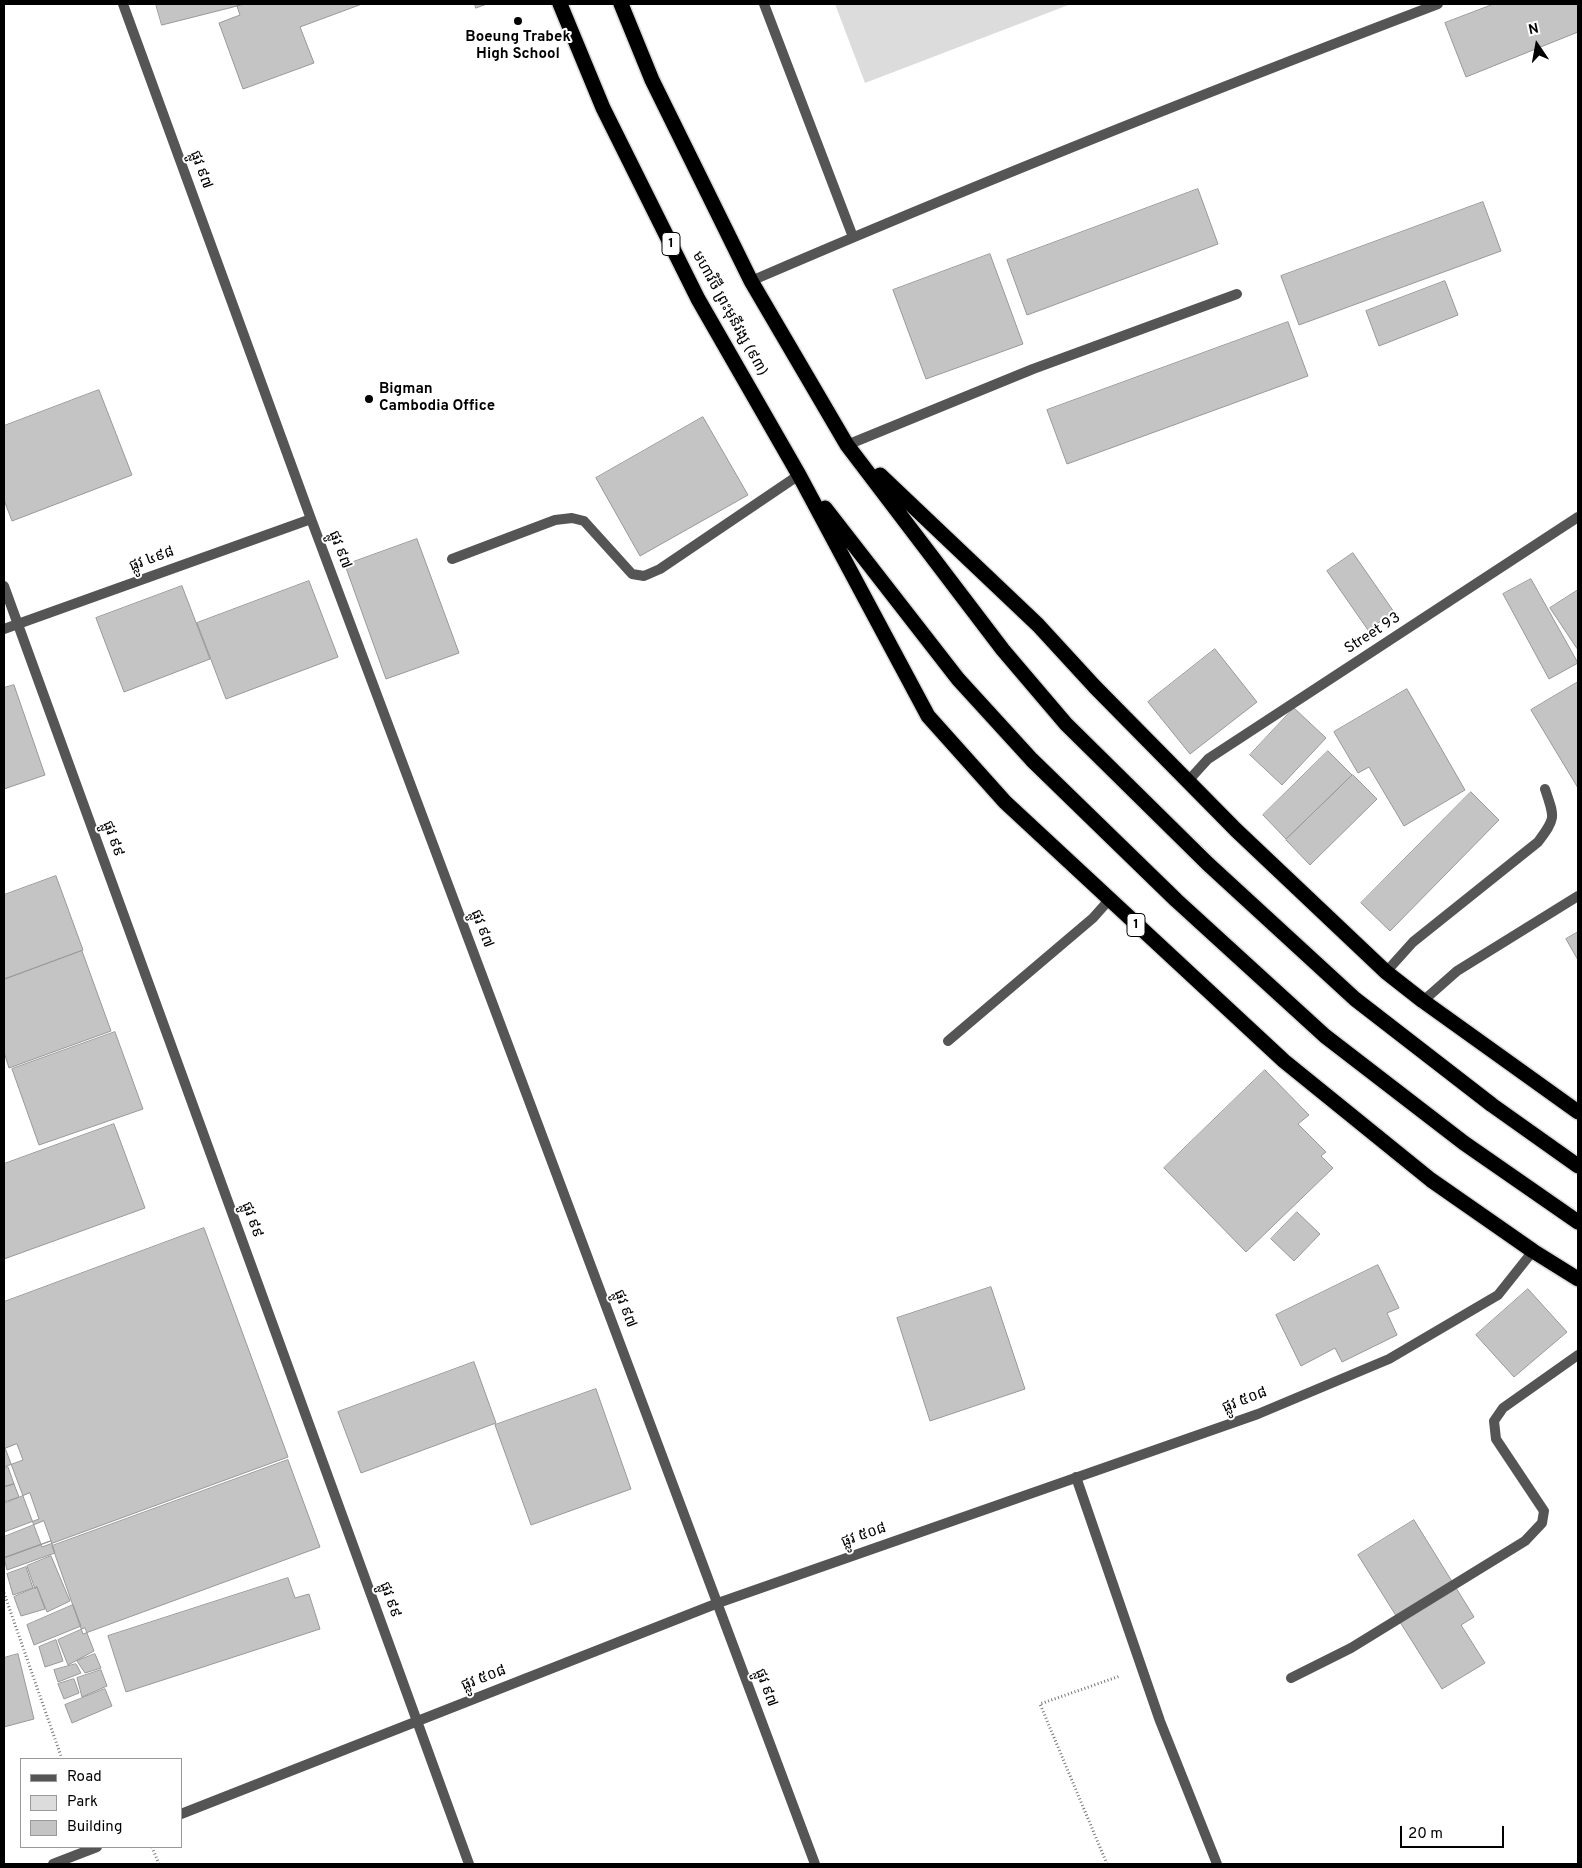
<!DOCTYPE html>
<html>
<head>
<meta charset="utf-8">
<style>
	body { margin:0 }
	#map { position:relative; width:1582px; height:1868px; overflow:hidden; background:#fff; font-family:Overpass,sans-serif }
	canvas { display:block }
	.frame { position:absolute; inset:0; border:5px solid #000; pointer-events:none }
	.legend { position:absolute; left:20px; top:1758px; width:162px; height:90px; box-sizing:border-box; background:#fff; border:1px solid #999; margin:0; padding:6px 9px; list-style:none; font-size:15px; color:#000 }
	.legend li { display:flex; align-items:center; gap:10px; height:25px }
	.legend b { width:25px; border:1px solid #999 }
	.north { position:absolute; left:1512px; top:20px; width:50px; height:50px; -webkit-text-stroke:4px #fff; paint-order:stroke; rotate:348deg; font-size:14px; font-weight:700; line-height:20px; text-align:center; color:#000 }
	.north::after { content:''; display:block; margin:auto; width:18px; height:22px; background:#000; clip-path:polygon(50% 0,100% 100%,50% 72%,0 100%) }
	.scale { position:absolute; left:1400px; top:1826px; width:104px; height:22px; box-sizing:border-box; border:2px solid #000; border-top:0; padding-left:6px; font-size:15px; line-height:18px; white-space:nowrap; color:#000; -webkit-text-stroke:4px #fff; paint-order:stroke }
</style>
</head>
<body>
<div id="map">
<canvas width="1582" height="1868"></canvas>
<div class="frame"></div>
<ul class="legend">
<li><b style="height:6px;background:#555"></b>Road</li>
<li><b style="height:14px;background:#dcdcdc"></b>Park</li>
<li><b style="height:14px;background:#c4c4c4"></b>Building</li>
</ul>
<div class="north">N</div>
<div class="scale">20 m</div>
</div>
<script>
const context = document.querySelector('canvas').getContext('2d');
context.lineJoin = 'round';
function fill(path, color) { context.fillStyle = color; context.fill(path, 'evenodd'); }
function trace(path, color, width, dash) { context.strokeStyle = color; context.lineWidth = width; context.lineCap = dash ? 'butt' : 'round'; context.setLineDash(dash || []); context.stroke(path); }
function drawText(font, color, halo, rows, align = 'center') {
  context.font = font + ' Overpass,"Noto Sans Khmer",sans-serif'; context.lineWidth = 4; context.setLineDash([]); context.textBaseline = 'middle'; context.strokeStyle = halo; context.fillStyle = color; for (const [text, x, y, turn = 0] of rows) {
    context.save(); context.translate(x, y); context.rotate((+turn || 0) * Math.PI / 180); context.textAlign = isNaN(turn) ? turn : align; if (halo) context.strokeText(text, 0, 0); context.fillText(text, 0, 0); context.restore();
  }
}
fill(new Path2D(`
	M835,4h236l-206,79z`), '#dcdcdc');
const building = new Path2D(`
	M156,4h89l-83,21z
	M243,4h119l-62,23 14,36 -71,26 -24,-66 21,-8 -3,-9z
	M475,4h12l-11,4z
	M1494,4h84v28l-112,45 -21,-54z
	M1198,189l20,55 -191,71 -20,-55z
	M1483,202l18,49 -202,74 -18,-49z
	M990,254l33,90 -97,35 -33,-89z
	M1445,281l13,34 -79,31 -13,-35z
	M1288,322l20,54 -241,88 -20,-54z
	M99,390l33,85 -120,46 -8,-21v-74z
	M703,417l45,78 -108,61 -44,-78z
	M417,539l42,114 -73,26 -41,-114z
	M1353,553l41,59 -26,18 -41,-59z
	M1531,579l47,84 -29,16 -46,-85z
	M309,581l29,76 -112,42 -29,-76z
	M182,586l28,73 -86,33 -28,-74z
	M1578,590v60l-28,-42z
	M1215,649l42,53 -67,52 -42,-52z
	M1578,682v106l-47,-78z
	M14,685l31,90 -41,14v-101z
	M1407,689l58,101 -61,36 -35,-59 -11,6 -24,-41z
	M1294,708l32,30 -44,47 -32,-30z
	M1328,751l24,24 -66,64 -23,-24z
	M1353,775l24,24 -67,66 -24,-25z
	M1471,792l28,28 -109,111 -29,-28z
	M56,876l27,74 -79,29v-84z
	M1578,932v28l-12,-21z
	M82,951l29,80 -102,37 -5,-16v-72z
	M115,1032l28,77 -104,36 -27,-76z
	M1265,1070l44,45 -11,9 28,28 -5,4 12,12 -87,84 -82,-84z
	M114,1124l31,84 -141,51v-95z
	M1297,1212l23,22 -26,27 -23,-22z
	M204,1228l84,229 -246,90 -38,-102v-143z
	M1378,1265l21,43 -12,5 10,22 -55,27 -7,-14 -34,18 -25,-51z
	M991,1287l34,102 -95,32 -33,-103z
	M1528,1289l39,43 -53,45 -38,-42z
	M474,1362l22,61 -135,50 -23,-61z
	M596,1389l35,100 -100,36 -36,-100z
	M17,1444l6,16 -19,7v-18z
	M288,1460l32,87 -237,87 -31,-88z
	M8,1467l6,17 -10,3v-18z
	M14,1484l5,13 -15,5v-15z
	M30,1493l9,26 -35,13v-28z
	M1414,1520l60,97 -13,8 24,38 -43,26 -84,-134z
	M44,1521l7,20 -47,17v-21z
	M51,1541l4,12 -48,17 -3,-12z
	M51,1556l19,45 -23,11 -10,-25 -2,2 -8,-23z
	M26,1567l7,21 -20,7 -6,-21z
	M288,1578l7,20 14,-4 11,35 -194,63 -18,-56z
	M37,1587l8,22 -24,7 -7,-19z
	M73,1605l8,21 -47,19 -7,-20z
	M85,1628l9,23 -26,14 -10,-25z
	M56,1640l7,21 -18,6 -6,-20z
	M18,1654l16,65 -30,8v-69z
	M95,1654l6,14 -16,5 -8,-12z
	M76,1664l5,9 -23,9 -4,-12z
	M101,1670l6,16 -25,11 -5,-19z
	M74,1679l5,14 -15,6 -6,-15z
	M105,1689l7,17 -40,17 -7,-18z`);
fill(building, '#c4c4c4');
trace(building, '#999', 1);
const highway = new Path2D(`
	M560,4l43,104 95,191 101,176 129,241 77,86 279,259 147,119 102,71 45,28
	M621,4l31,76 99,201 96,164 156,205 63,74 142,140 147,135 137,106 86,61
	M880,475l158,150 57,62 141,143 150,142 37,29 155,111
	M825,508l133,171 74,81 144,140 149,136 139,107 114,79`);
trace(highway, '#dbdbdb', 18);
trace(new Path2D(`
	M4,1593l58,166
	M152,1847l7,17
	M1107,1864l-67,-160 80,-28`), '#777', 3, [1, 2.5]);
trace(new Path2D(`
	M764,4l89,233
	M751,281c227,-98 456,-189 687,-277
	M847,445l186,-76 204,-75
	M452,559l103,-39 17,-2 12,3 48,53 12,2 16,-7 139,-94
	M1386,972l27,-30 125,-100c18,-24 17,-24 7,-53
	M1423,1001l34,-30 121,-75
	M948,1041l145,-123 16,-18`), '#555', 10);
trace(new Path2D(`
	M123,4l188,515 504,1345
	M4,586l465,1278
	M4,629l307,-110
	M1188,781l20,-22 370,-242
	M1076,1477l84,244 57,143
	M1291,1678l60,-30 174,-107 17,-18 2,-12 -48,-72 -2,-18 9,-13 75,-53
	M181,1814l537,-211 540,-189 131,-55 109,-64 35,-44
	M53,1864l44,-17`), '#555', 10);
trace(highway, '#000', 15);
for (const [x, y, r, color] of [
	[518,21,5,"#000"],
	[369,399,5,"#000"]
]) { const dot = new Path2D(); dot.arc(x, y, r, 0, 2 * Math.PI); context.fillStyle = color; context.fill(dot); trace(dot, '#fff', 2); }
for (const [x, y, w] of [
	[671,244,18],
	[1136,925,18]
]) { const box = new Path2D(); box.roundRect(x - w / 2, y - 11.5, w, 23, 4); context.fillStyle = '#fff'; context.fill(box); trace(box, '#000', 1); }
drawText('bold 14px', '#000', null, [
	["1",671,244],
	["1",1136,925]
]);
drawText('bold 15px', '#000', '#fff', [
	["Boeung Trabek",518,38],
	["High School",518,55],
	["Bigman",379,390,"left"],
	["Cambodia Office",379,407,"left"]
]);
drawText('15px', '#000', '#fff', [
	["ផ្លូវ ៩៧",200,170,70],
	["មហាវិថី ព្រះមុនីវង្ស (៩៣)",729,314,61],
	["ផ្លូវ ៩៧",339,550,69],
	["ផ្លូវ ៤៩៨",152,560,-20],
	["Street 93",1373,634,-33],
	["ផ្លូវ ៩៩",112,839,70],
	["ផ្លូវ ៩៧",481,929,69],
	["ផ្លូវ ៩៩",251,1220,70],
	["ផ្លូវ ៩៧",624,1309,69],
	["ផ្លូវ ៥០៨",1245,1401,-21],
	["ផ្លូវ ៥០៨",864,1536,-19],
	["ផ្លូវ ៩៩",389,1600,70],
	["ផ្លូវ ៥០៨",484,1679,-21],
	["ផ្លូវ ៩៧",765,1688,70]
]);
</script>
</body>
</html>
